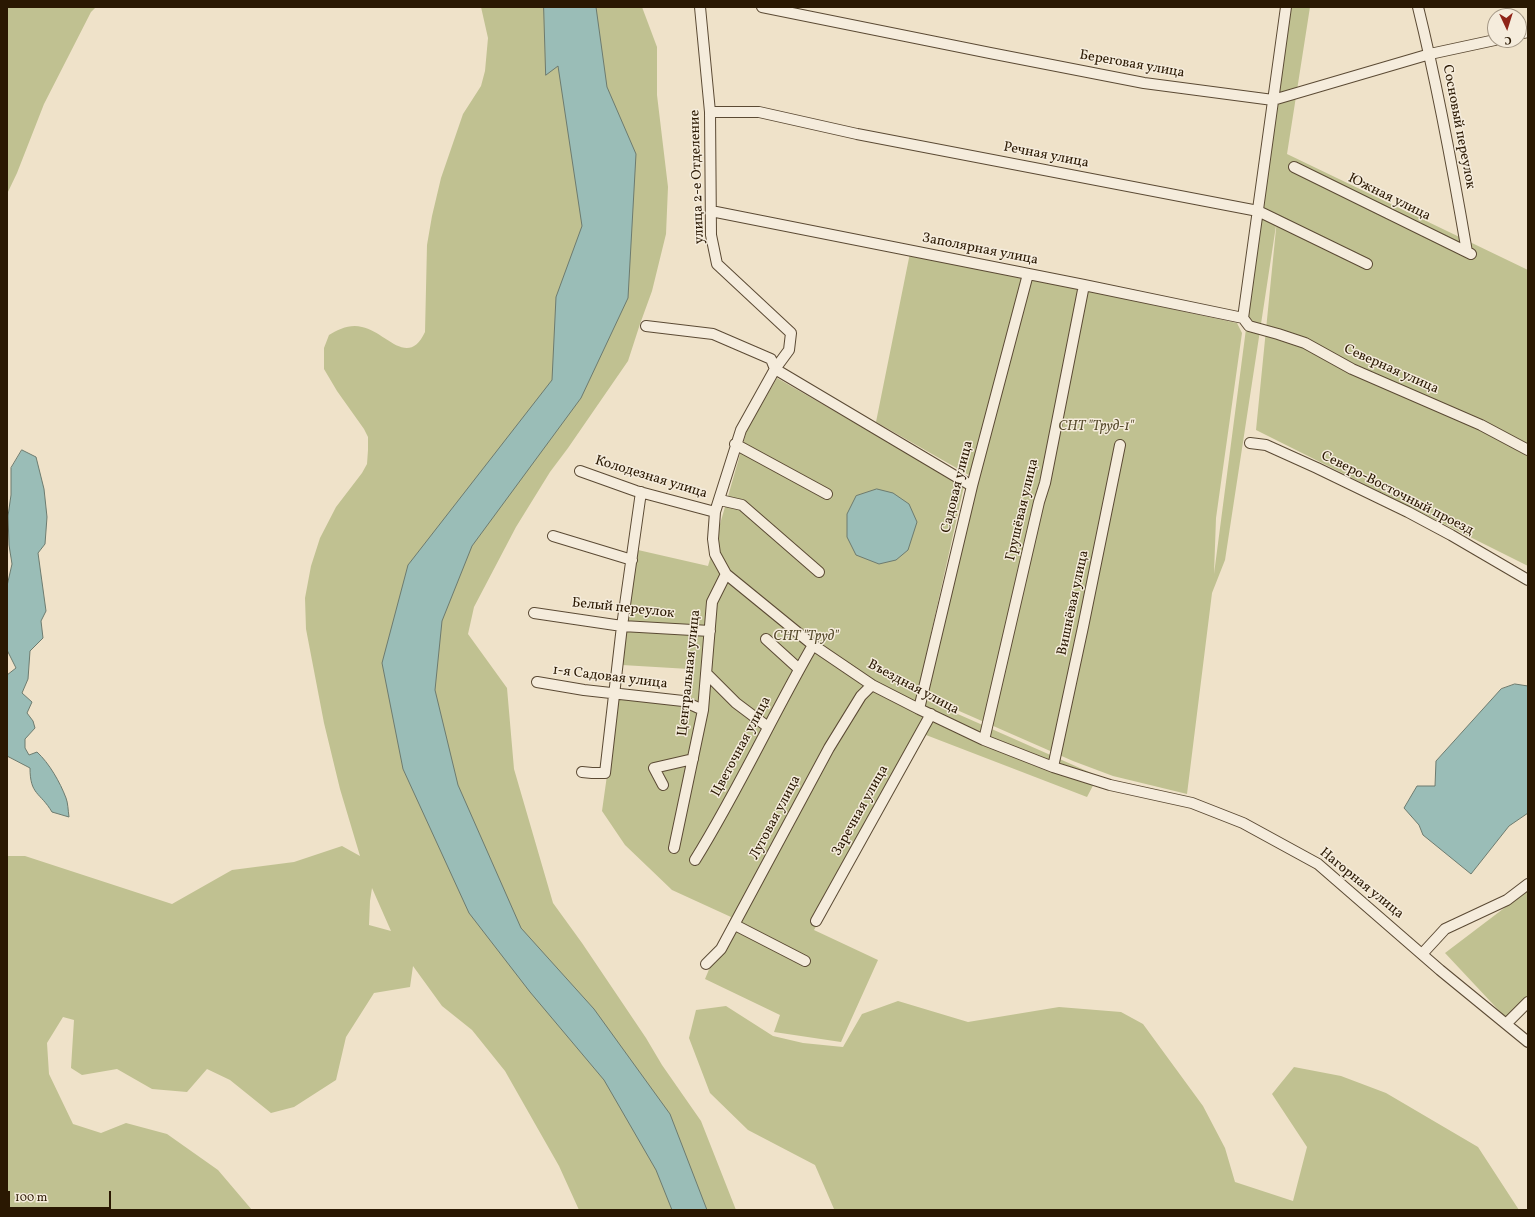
<!DOCTYPE html>
<html>
<head>
<meta charset="utf-8">
<style>
	body { margin:0 }
	#map { position:relative; width:1535px; height:1217px; overflow:hidden; background:#efe2c9; font-family:Vollkorn,serif }
	canvas { display:block }
	.frame { position:absolute; inset:0; border:8px solid #2a1802; pointer-events:none }
	.north { position:absolute; left:1487px; top:8px; width:40px; height:40px; box-sizing:border-box; background:#f5ecdc; border:1px solid #a49785; border-radius:50%; rotate:176deg; font-size:11px; font-weight:700; line-height:16px; text-align:center; color:#2a1802 }
	.north::after { content:''; display:block; margin:auto; width:14px; height:18px; background:#8f2418; clip-path:polygon(50% 0,100% 100%,50% 72%,0 100%) }
	.scale { position:absolute; left:8px; top:1191px; width:103px; height:18px; box-sizing:border-box; border:2px solid #2a1802; border-top:0; padding-left:5px; font-size:12px; line-height:14px; white-space:nowrap; color:#2a1802; -webkit-text-stroke:3px #f5ecdc; paint-order:stroke }
</style>
</head>
<body>
<div id="map">
<canvas width="1535" height="1217"></canvas>
<div class="frame"></div>
<div class="north">С</div>
<div class="scale">100 m</div>
</div>
<script>
const context = document.querySelector('canvas').getContext('2d');
context.lineJoin = 'round';
function fill(path, color) { context.fillStyle = color; context.fill(path, 'evenodd'); }
function trace(path, color, width, dash) { context.strokeStyle = color; context.lineWidth = width; context.lineCap = dash ? 'butt' : 'round'; context.setLineDash(dash || []); context.stroke(path); }
function drawText(font, color, halo, rows, align = 'center') {
  context.font = font + ' Vollkorn,serif'; context.lineWidth = 3; context.setLineDash([]); context.textBaseline = 'middle'; context.strokeStyle = halo; context.fillStyle = color; for (const [text, x, y, turn = 0] of rows) {
    context.save(); context.translate(x, y); context.rotate((+turn || 0) * Math.PI / 180); context.textAlign = isNaN(turn) ? turn : align; if (halo) context.strokeText(text, 0, 0); context.fillText(text, 0, 0); context.restore();
  }
}
fill(new Path2D(`
	M7,7h89l-5,5 -47,92 -27,69 -10,21z
	M481,7h161l15,40v48l11,92 -2,47 -14,57 -12,33 -12,37 -60,87 -18,24 -34,55 -42,80 -6,27 39,54 7,81 39,134 29,40 64,95 16,27 39,56 35,89h-157l-20,-44 -54,-95 -33,-41 -30,-24 -29,-40 -3,21 -36,6 -28,44 -10,43 -42,27 -23,6 -41,-33 -23,-11 -20,23 -35,-3 -35,-20 -35,6 -11,-7 3,-48 -11,-3 -16,26 2,31 24,50 28,9 25,-10 41,11 51,36 34,40h-245v-354h18l147,48 60,-34 62,-8 48,-16 18,10 -20,-67 -16,-66 -18,-94 -1,-31 6,-32 9,-28 16,-31 26,-34 5,-9 1,-14v-13l-4,-8 -27,-38 -13,-22v-21l5,-13c10,-6 21,-11 33,-8 23,4 46,42 63,5l2,-87 5,-29 9,-38 22,-64 18,-28 4,-15 3,-33zM372,888l19,43 -22,-6 1,-24z
	M1288,7h22l-23,147 241,116v296l-272,-136 21,-211 -52,341 -13,33 -25,201 -74,-18 -40,-15 -148,-65 49,-218 -98,-56 34,-169 327,70 5,10 -26,185 -2,56z
	M777,378l187,108 -47,210 181,80 -11,21 -161,-62 -112,195 64,30 -37,82 -67,-10 6,-17 -75,-36 26,-62 -59,-27 -47,-45 -23,-34 16,-114 67,6 4,-34 -67,-4 16,-115 70,16 39,-136z
	M1528,890v109l-23,18 -60,-64z
	M898,1001l70,21 91,-15 62,5 22,12 60,82 22,42 10,34 58,19 14,-54 -35,-53 22,-27 47,9 45,17 92,54 41,63h-682l-3,-1 -19,-44 -67,-35 -38,-37 -21,-55 7,-28 30,-4 47,30 30,7 40,4 19,-33z`), '#c0c191');
const water = new Path2D(`
	M544,7h52l11,80 29,67 -8,144 -47,100 -109,148 -30,75 -7,69 23,95 63,143 73,81 76,105 37,96h-35l-16,-40 -52,-90 -74,-88 -61,-79 -66,-144 -21,-106 26,-98 144,-185 4,-83 26,-71 -24,-160 -12,9z
	M22,450l14,7 8,32 3,28 -2,27 -7,9 8,58 -5,10 2,17 -13,13 -2,28 -6,14 10,9 -5,11 6,8 2,7 -10,11v9l4,7 8,-3c12,11 23,30 29,46 2,5 2,12 3,19l-17,-5c-12,-20 -22,-17 -22,-44l-23,-12v-81l9,-7 -9,-18v-64l5,-22 -3,-19 -1,-29 3,-21v-27z
	M877,489l16,4 16,11 8,18 -9,28 -12,10 -17,4 -23,-9 -9,-18v-23l9,-18z
	M1515,684l13,2v127l-19,13 -38,48 -48,-39 -4,-10 -15,-17 13,-22h18l1,-25 65,-72z`);
fill(water, '#9abdb7');
trace(water, '#6d7b6f', 1);
const minor = new Path2D(`
	M700,7l10,105 1,123 6,29 74,69 -2,17 -14,19 -34,61 -26,82 -2,27 2,15 11,20 87,71 59,40 47,24 65,31 69,27 57,18 82,18 51,20 75,41 122,106 88,72
	M762,7l228,46 154,30 129,17 157,-46 65,-14
	M1418,7c20,81 35,163 49,245
	M1519,34l9,-2
	M710,112h49l98,22 401,77 109,53
	M1294,167l177,87
	M711,211l373,74 159,33
	M1243,318l6,8 29,8 27,9 47,26 129,56 47,25
	M1243,318l43,-311
	M646,326l67,8 58,25 4,10 197,117
	M1250,443l16,2 51,23 91,44 43,23 77,45
	M735,444l92,50
	M580,471l56,20 79,21
	M720,500l22,5 77,67
	M553,536l79,24
	M534,613l88,13 88,5
	M766,639l33,30
	M706,673l30,30 32,24
	M537,682l47,8 99,11 20,9
	M919,709l53,-223 56,-212
	M984,740l55,-238 6,-19 39,-198
	M1053,767l30,-140 37,-182
	M582,772l10,1h13l17,-147 19,-134
	M663,785l-9,-17 39,-9
	M674,848l29,-138 9,-108 14,-28
	M695,860c43,-69 77,-144 118,-215
	M816,921l115,-207
	M735,925l70,36
	M1422,954l23,-25 62,-29 21,-16
	M706,964l15,-15 108,-201 32,-52 11,-11
	M1506,1024l22,-22`);
trace(minor, '#5b4a34', 12);
trace(minor, '#f5ecdc', 10);
drawText('14px', '#2a1802', '#f5ecdc', [
	["Береговая улица",1132,65,10],
	["Сосновый переулок",1458,127,79],
	["Речная улица",1046,156,11],
	["улица 2-е Отделение",698,177,-92],
	["Южная улица",1389,198,26],
	["Заполярная улица",980,250,11],
	["Северная улица",1391,370,24],
	["Колодезная улица",651,478,17],
	["Садовая улица",958,487,-76],
	["Северо-Восточный проезд",1397,494,27],
	["Грушёвая улица",1023,510,-77],
	["Вишнёвая улица",1074,603,-78],
	["Белый переулок",623,609,6],
	["Центральная улица",690,673,-84],
	["1-я Садовая улица",610,678,7],
	["Въездная улица",913,688,28],
	["Цветочная улица",742,747,-62],
	["Заречная улица",861,811,-61],
	["Луговая улица",776,818,-62],
	["Нагорная улица",1361,884,39]
]);
drawText('italic 14px', '#574b2d', '#f5ecdc', [
	["СНТ \"Труд-1\"",1096,427],
	["СНТ \"Труд\"",806,637]
]);
</script>
</body>
</html>
